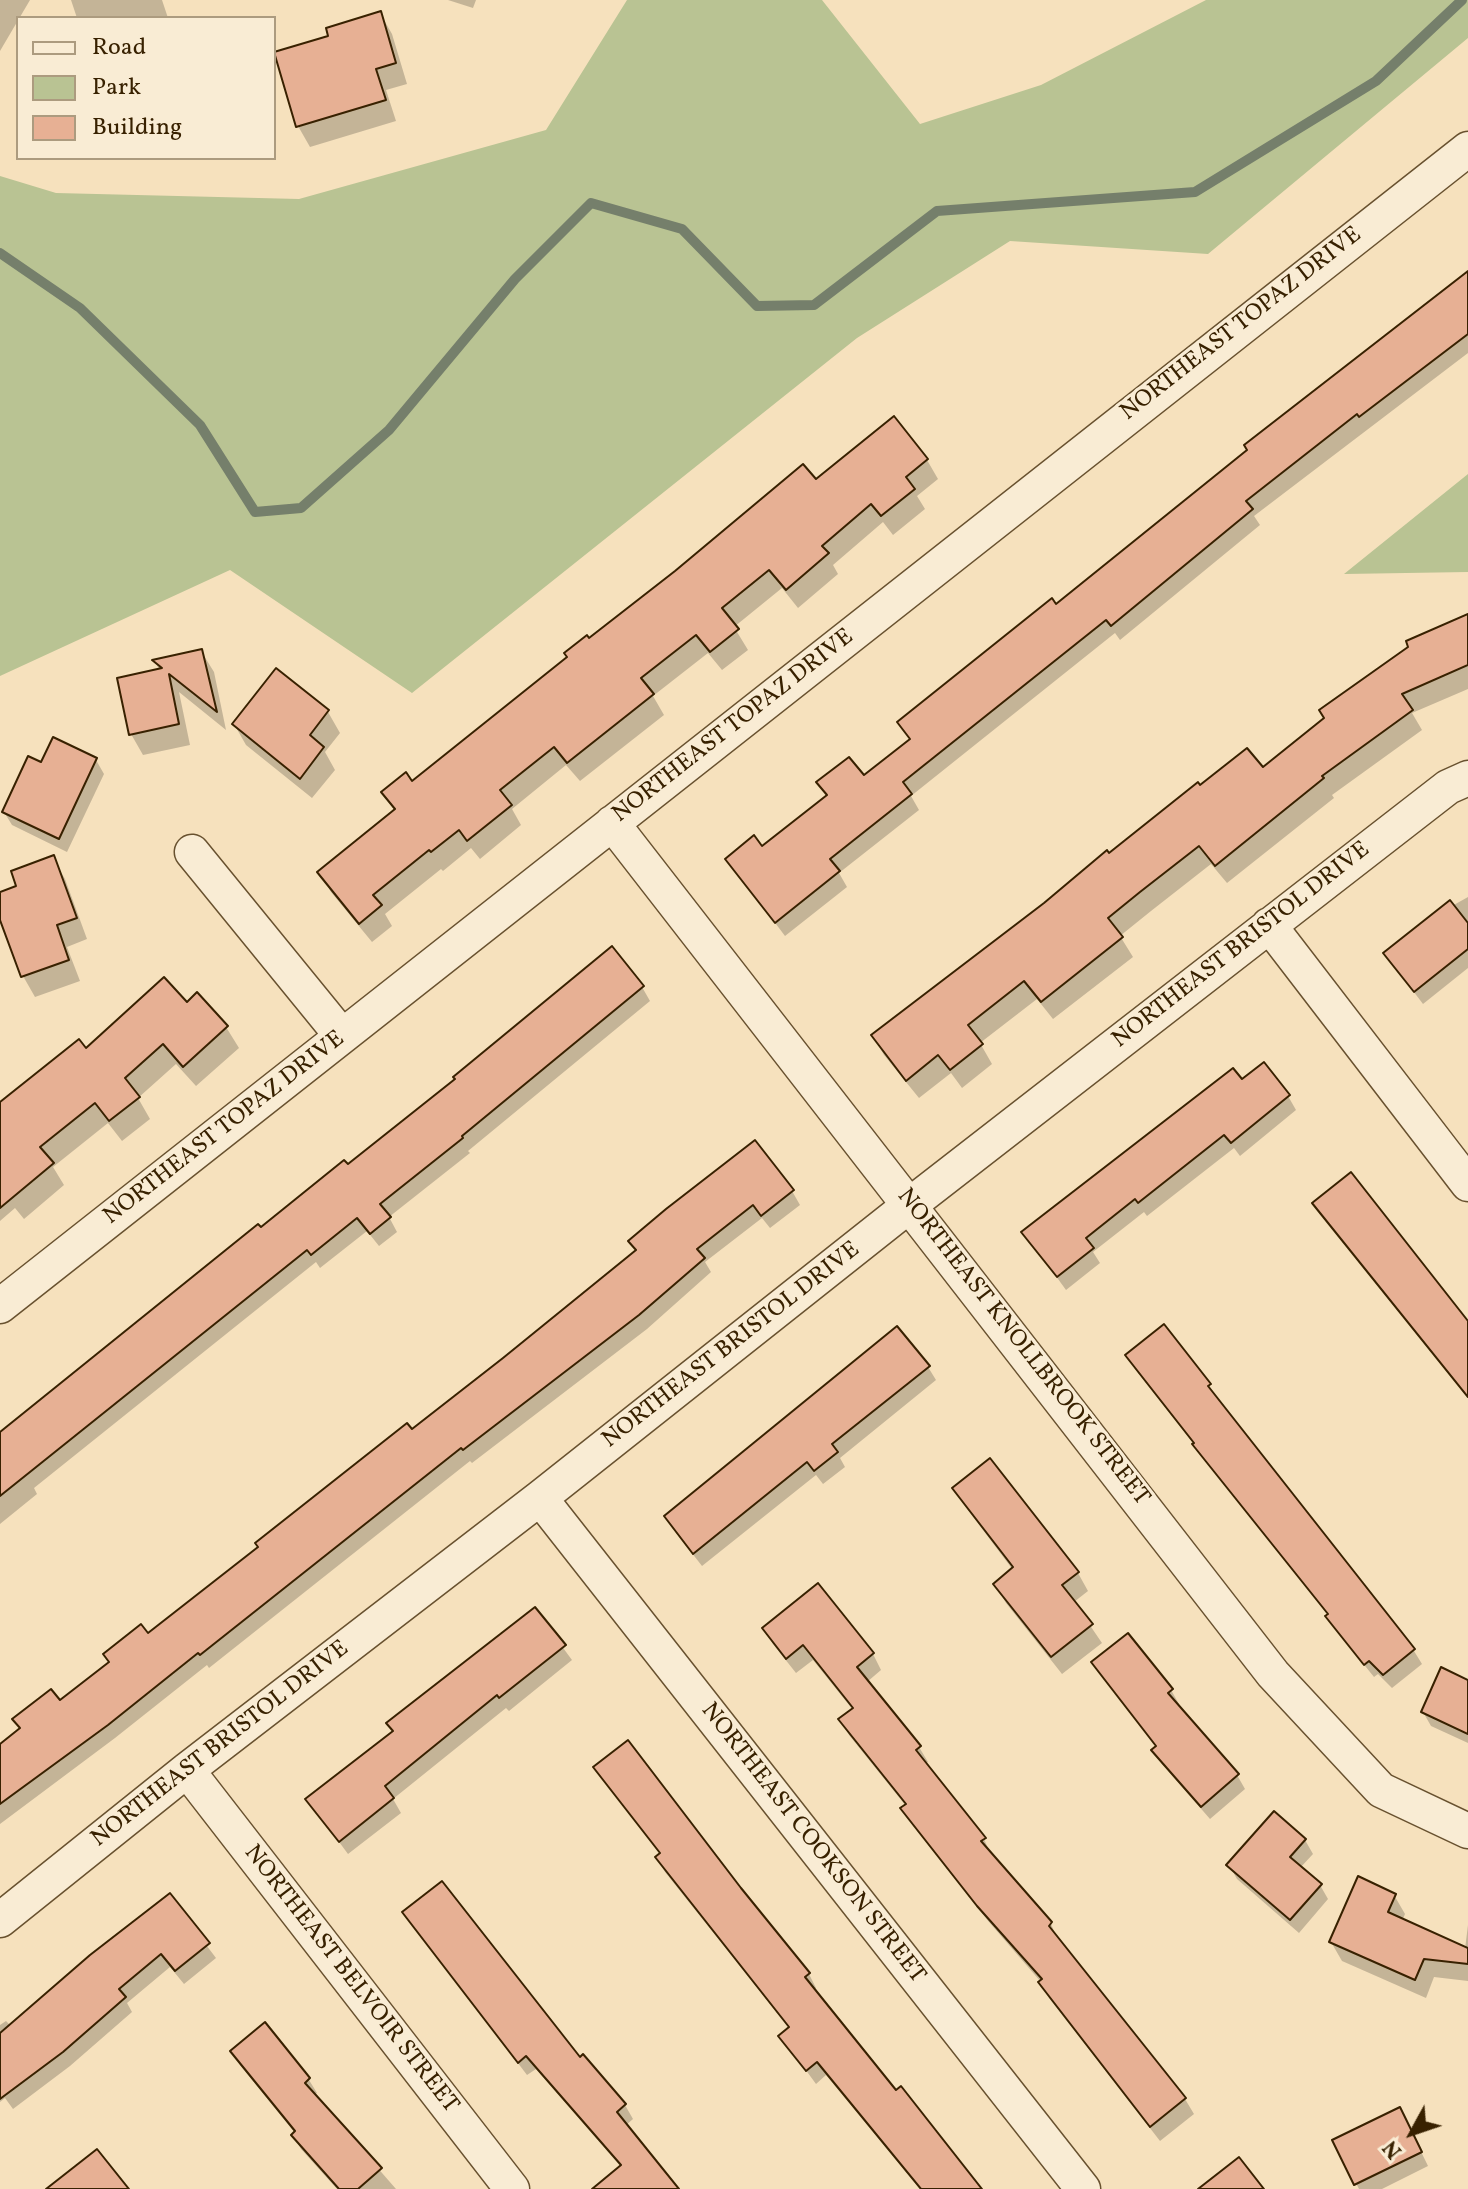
<!DOCTYPE html>
<html>
<head>
<meta charset="utf-8">
<style>
	body { margin:0 }
	#map { position:relative; width:1468px; height:2189px; overflow:hidden; background:#f6e1bd; font-family:Vollkorn,serif }
	canvas { display:block }
	.legend { position:absolute; left:16px; top:16px; width:260px; height:144px; box-sizing:border-box; background:#f9ecd4; border:2px solid #ac9b7f; margin:0; padding:10px 14px; list-style:none; font-size:24px; color:#382100 }
	.legend li { display:flex; align-items:center; gap:16px; height:40px }
	.legend b { width:40px; border:2px solid #ac9b7f }
	.north { position:absolute; left:1372px; top:2093px; width:80px; height:80px; -webkit-text-stroke:6px #f9ecd4; paint-order:stroke; rotate:230deg; font-size:22px; font-weight:700; line-height:32px; text-align:center; color:#382100 }
	.north::after { content:''; display:block; margin:auto; width:28px; height:36px; background:#382100; clip-path:polygon(50% 0,100% 100%,50% 72%,0 100%) }
</style>
</head>
<body>
<div id="map">
<canvas width="1468" height="2189"></canvas>
<ul class="legend">
<li><b style="height:10px;background:#f9ecd4"></b>Road</li>
<li><b style="height:22px;background:#b9c393"></b>Park</li>
<li><b style="height:22px;background:#e7b094"></b>Building</li>
</ul>
<div class="north">N</div>
</div>
<script>
const context = document.querySelector('canvas').getContext('2d');
context.lineJoin = 'round';
function fill(path, color) { context.fillStyle = color; context.fill(path, 'evenodd'); }
function trace(path, color, width, dash) { context.strokeStyle = color; context.lineWidth = width; context.lineCap = dash ? 'butt' : 'round'; context.setLineDash(dash || []); context.stroke(path); }
function drawText(font, color, halo, rows, align = 'center') {
  context.font = font + ' Vollkorn,serif'; context.lineWidth = 6; context.setLineDash([]); context.textBaseline = 'middle'; context.strokeStyle = halo; context.fillStyle = color; for (const [text, x, y, turn = 0] of rows) {
    context.save(); context.translate(x, y); context.rotate((+turn || 0) * Math.PI / 180); context.textAlign = isNaN(turn) ? turn : align; if (halo) context.strokeText(text, 0, 0); context.fillText(text, 0, 0); context.restore();
  }
}
fill(new Path2D(`
	M627,0h195l98,124 121,-39 165,-85h262v38l-260,216 -198,-13 -153,97 -445,355 -182,-123 -230,106v-500l56,17 243,6 247,-69z
	M1468,474v98l-124,2z`), '#b9c393');
fill(new Path2D(`
	M0,0h30l-30,51z
	M71,0h91l6,18h-91z
	M448,0h28l-3,8z
	M380,13l12,21 15,50 -21,6 10,31 -86,26 -12,-21 32,-89z
	M1468,273v80l-214,163 6,9 -140,115 -5,-7 -204,163 8,14 -80,63 8,14 -62,49 -58,-77 35,-10 65,-52 -8,-14 44,-5 48,-37 -12,-18 157,-116z
	M927,460l11,19 -21,17 8,13 -32,26 -10,-13 -50,43 5,9 -40,34 -16,-20 -48,39 14,23 -26,20 -14,-17 -55,43 11,19 -84,66 -14,-16 -54,44 9,16 -41,34 -9,-11 -28,23 -2,-2 -56,45 7,12 -20,16 -41,-50 -11,-20 75,-60 -11,-20 28,-8 177,-143 227,-159z
	M1468,616v73l-56,24 10,17 -90,65 2,3 -107,85 -16,-19 -60,47 -31,25 13,21 -80,62 -16,-20 -57,44 12,21 -30,24 -11,-15 -32,25 -35,-43 -11,-19 326,-248 63,-18z
	M201,651l13,21 12,58 -47,-38 11,53 -47,10 -12,-21 29,-63 -5,-9z
	M276,671l52,41 12,21 -15,19 10,18 -23,28 -66,-53 -12,-21z
	M96,760l8,14 -37,78 -55,-27 -8,-13 38,-48z
	M53,858l12,21 22,60 -20,8 13,34 -45,16 -12,-21 -23,-62v-20l19,-7z
	M1468,897v71l-45,36 -38,-50 67,-48z
	M642,987l8,14 -182,150 2,2 -81,64 8,15 -18,14 -12,-15 -47,37 -4,-6 -282,226 3,6 -37,30v-85l260,-209 87,-63z
	M186,1004l40,23 13,21 -43,38 -20,-22 -38,34 12,21 -28,22 -14,-18 -55,44 11,18 -40,34 -9,-11 -15,13v-115l85,-56z
	M1242,1082l46,14 8,14 -56,46 -6,-8 -87,68 -3,-4 -51,40 7,11 -34,27 -42,-58z
	M792,1191l8,14 -30,23 -8,-10 -57,44 6,10 -64,57 -175,134 -2,-2 -261,207 -2,-3 -92,73 -115,86v-78l21,-16 -6,-10 45,-17 88,-67 489,-384 -6,-10z
	M1315,1204l153,120v74l-145,-181z
	M1164,1327l45,58 7,15 198,251 8,13 -30,24 -14,-14 -4,3 -38,-47 -7,-14 -126,-158 -9,-14 -59,-75 -7,-13z
	M928,1367l8,13 -96,78 5,9 -22,17 -7,-9 -114,91 -28,-36 -8,-14z
	M954,1488l124,85 10,18 -14,11 28,41 -40,31 -56,-71 -11,-19 18,-14 -48,-64z
	M818,1586l55,68 8,16 -14,12 52,65 9,15 -3,2 59,75 7,16 60,69 7,16 127,159 9,15 -34,27 -111,-143 -8,-16 -52,-60 -77,-98 -9,-15 3,-3 -57,-71 -9,-15 13,-10 -40,-50 -17,13 -23,-29 -9,-15z
	M535,1610l37,50 -63,51 -3,-3 -113,91 8,14 -53,41 -40,-54 86,-67z
	M1093,1663l78,27 8,14 -3,2 61,69 8,14 -35,30 -48,-55 -8,-14 3,-2z
	M1468,1682v61l-37,-17 -8,-14z
	M596,1767l143,122 70,85 7,14 -3,3 166,198h-59l-94,-114 -10,9 -35,-48 9,-7 -125,-157 -8,-14 4,-3z
	M1305,1840l8,14 -13,14 20,17 8,14 -29,34 -62,-54 -8,-14z
	M1394,1895l11,19 -3,7 63,28 3,-24v56l-34,-4 -8,21 -84,-37 -11,-19z
	M169,1896l47,62 -32,26 -14,-17 -43,36 5,9 -62,54 -57,43 -8,-11 -5,4v-77l6,-4 5,5z
	M404,1913l176,147 45,45 8,14 -8,7 51,63h-58l4,-21 -86,-99 -9,6z
	M265,2025l44,55 8,13 -3,2 82,94h-59l-36,-40 -8,-14 2,-2 -55,-68 -7,-14z
	M1407,2123l21,43 -46,23h-23l-24,-48z`), '#0003');
trace(new Path2D(`
	M0,253l80,55 120,117 55,87 46,-4 88,-78 126,-151 76,-76 91,26 75,77 57,-1 123,-94 258,-19 181,-111 86,-81`), '#757f6b', 10);
const building = new Path2D(`
	M381,11l15,52 -20,6 10,31 -90,27 -22,-75 54,-16 -2,-8z
	M1468,271v63l-109,83 -2,-3 -111,87 7,8 -142,117 -5,-6 -203,162 9,12 -82,65 10,12 -65,52 -50,-64 29,-24 8,11 65,-51 -11,-13 33,-25 15,18 46,-36 -13,-17 155,-124 4,6 191,-154 -3,-5z
	M894,416l34,43 -22,18 9,12 -34,27 -10,-12 -49,42 7,7 -43,37 -17,-20 -47,38 17,21 -29,23 -14,-17 -55,43 13,16 -87,69 -13,-16 -54,43 12,15 -45,36 -8,-11 -28,22 -2,-2 -56,45 9,10 -23,19 -42,-52 78,-63 -14,-17 25,-20 6,9 155,-124 -3,-4 23,-18 2,3 86,-67 128,-107 13,15z
	M1468,614v51l-66,29 11,16 -91,66 2,2 -109,88 -16,-20 -59,46 -32,26 15,19 -82,65 -17,-21 -56,44 15,19 -33,26 -12,-15 -32,26 -35,-46 173,-132 63,-53 2,3 89,-71 2,3 47,-37 16,19 61,-49 -5,-8 89,-63 -2,-6z
	M202,649l15,63 -48,-38 10,50 -50,11 -12,-57 45,-10 -10,-8z
	M276,668l53,42 -19,25 14,12 -24,32 -68,-55z
	M53,737l44,21 -38,81 -57,-27 26,-56 13,6z
	M54,855l23,63 -20,7 12,35 -48,17 -21,-57v-28l16,-6 -5,-15z
	M1450,900l18,23v26l-54,43 -31,-39z
	M612,946l32,40 -182,150 1,2 -83,66 11,13 -21,17 -13,-16 -46,37 -4,-5 -307,246v-64l258,-208 3,3 83,-67 4,4 107,-85 -2,-2z
	M164,977l23,25 10,-10 31,34 -45,41 -20,-23 -38,34 15,19 -31,24 -14,-18 -55,44 14,16 -54,45v-106l79,-63 7,9z
	M1264,1062l26,33 -59,48 -7,-8 -86,68 -3,-4 -49,39 8,10 -37,29 -36,-45 212,-164 9,11z
	M755,1140l39,50 -33,26 -8,-11 -56,44 8,9 -66,57 -176,135 -2,-2 -261,207 -2,-2 -90,72 -108,79v-60l20,-16 -8,-9 39,-30 9,11 49,-38 -6,-8 38,-30 7,9 110,-86 -3,-4 152,-120 5,6 91,-71 133,-108 -8,-9 38,-32z
	M1351,1172l117,149v76l-156,-194z
	M1164,1324l47,60 -3,2 207,263 -32,26 -14,-14 -5,4 -39,-49 3,-2 -136,-170 2,-1 -69,-88z
	M897,1326l33,40 -98,78 6,8 -24,19 -7,-9 -114,92 -29,-38z
	M990,1458l89,114 -17,13 31,39 -42,33 -58,-73 20,-17 -61,-79z
	M818,1583l56,70 -17,14 64,79 -5,4 70,88 -5,3 71,81 -3,4 137,172 -36,29 -112,-145 4,-3 -65,-73 -77,-98 6,-4 -68,-85 15,-11 -50,-63 -17,14 -24,-31z
	M535,1607l31,38 -67,53 -2,-3 -112,91 9,12 -55,44 -34,-43 88,-68 -7,-8z
	M1128,1633l45,56 -5,4 71,81 -38,33 -50,-57 5,-4 -65,-84z
	M1441,1667l27,13v54l-47,-22z
	M628,1740l113,148 69,85 -5,4 91,113 5,-4 81,103h-61l-104,-127 -11,9 -28,-35 11,-9 -134,-170 5,-4 -67,-86z
	M1274,1811l32,28 -16,18 32,27 -32,36 -64,-55z
	M1358,1876l38,18 -8,18 80,36v16l-44,-5 -9,21 -86,-38z
	M442,1881l138,176 3,-3 43,50 -9,8 62,77h-87l29,-24 -95,-109 -8,7 -116,-151z
	M170,1893l40,50 -35,28 -14,-17 -42,35 7,8 -63,55 -63,47v-66l90,-78z
	M265,2022l45,56 -5,5 77,85 -24,21h-19l-48,-54 4,-4 -65,-80z
	M1400,2107l22,45 -68,33 -22,-45z
	M97,2149l32,40h-83z
	M1239,2157l25,32h-66z`);
fill(building, '#e7b094');
trace(building, '#382100', 2);
const street = new Path2D(`
	M612,823l661,851 108,116 87,41
	M192,852l150,184
	M1269,925l199,259
	M0,1306l1468,-1157
	M540,1498l543,691
	M187,1770l325,419
	M0,1920l187,-150 353,-272 371,-294 537,-417 20,-9`);
trace(street, '#68512f', 37);
trace(street, '#f9ecd4', 34);
drawText('24px', '#382100', '#f9ecd4', [
	["NORTHEAST TOPAZ DRIVE",1242,325,-38],
	["NORTHEAST TOPAZ DRIVE",734,727,-38],
	["NORTHEAST BRISTOL DRIVE",1242,946,-38],
	["NORTHEAST TOPAZ DRIVE",225,1129,-38],
	["NORTHEAST BRISTOL DRIVE",732,1346,-38],
	["NORTHEAST KNOLLBROOK STREET",1022,1348,52],
	["NORTHEAST BRISTOL DRIVE",221,1745,-38],
	["NORTHEAST COOKSON STREET",812,1844,52],
	["NORTHEAST BELVOIR STREET",350,1980,52]
]);
</script>
</body>
</html>
